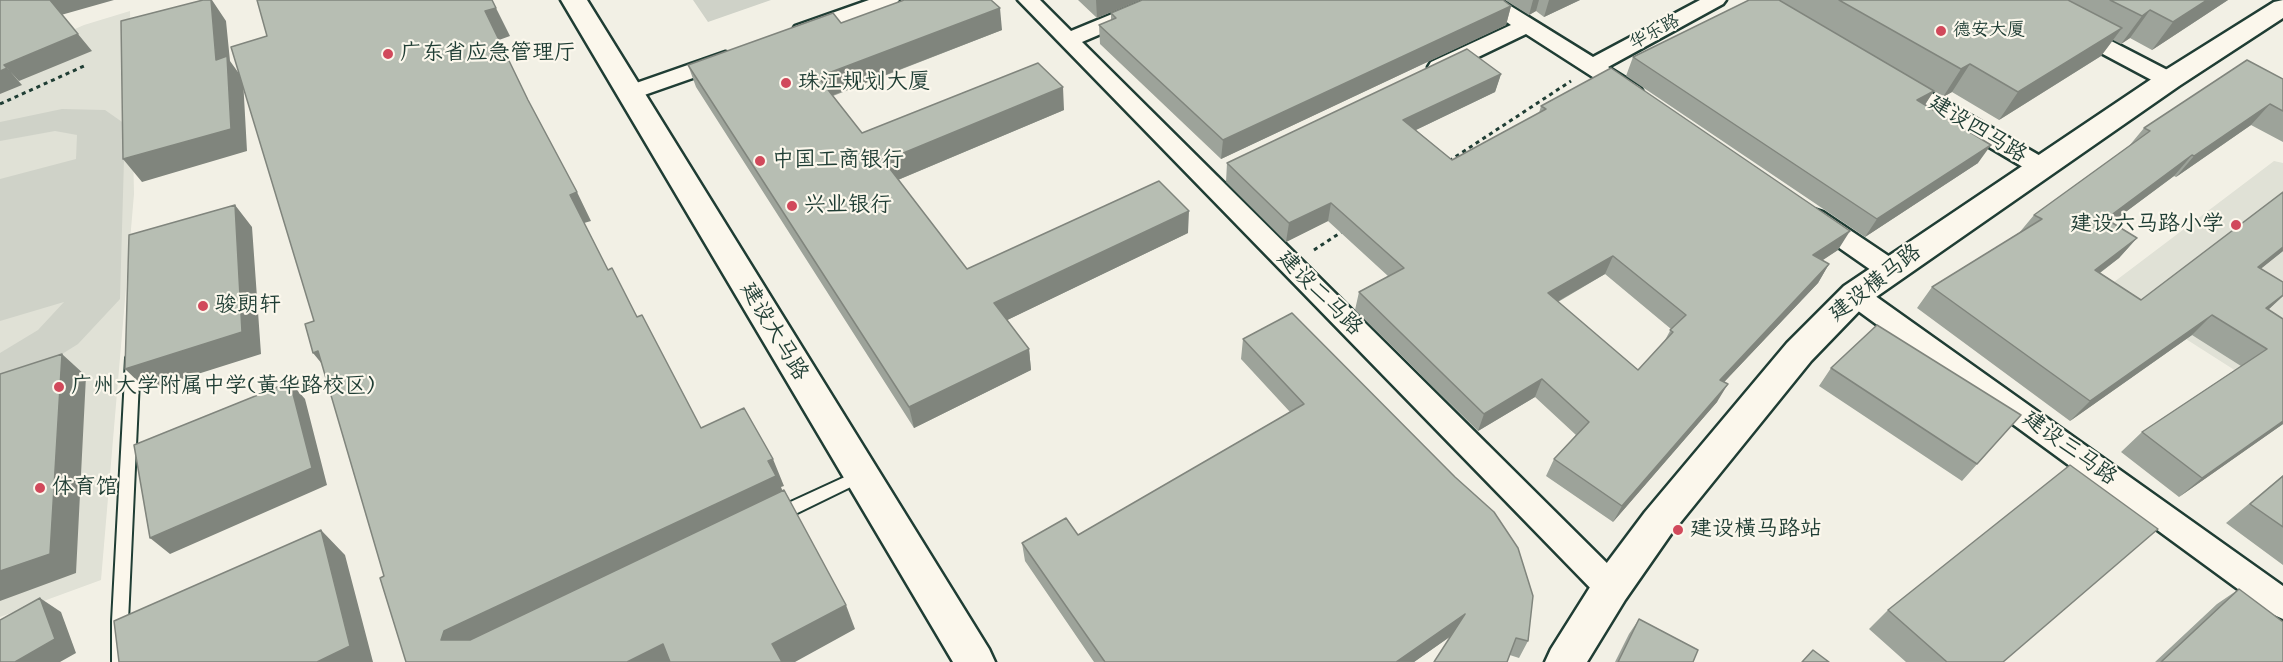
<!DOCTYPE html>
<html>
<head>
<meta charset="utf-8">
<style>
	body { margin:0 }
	canvas { display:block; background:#f2f0e5 }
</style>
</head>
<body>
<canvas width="2283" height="662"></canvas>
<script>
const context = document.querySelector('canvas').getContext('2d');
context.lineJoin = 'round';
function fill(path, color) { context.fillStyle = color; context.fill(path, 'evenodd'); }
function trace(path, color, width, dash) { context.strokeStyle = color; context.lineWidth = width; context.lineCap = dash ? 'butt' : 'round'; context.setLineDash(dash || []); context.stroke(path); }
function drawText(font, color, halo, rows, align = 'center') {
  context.font = font + ' Mynerve,"LXGW WenKai TC",sans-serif'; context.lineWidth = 4.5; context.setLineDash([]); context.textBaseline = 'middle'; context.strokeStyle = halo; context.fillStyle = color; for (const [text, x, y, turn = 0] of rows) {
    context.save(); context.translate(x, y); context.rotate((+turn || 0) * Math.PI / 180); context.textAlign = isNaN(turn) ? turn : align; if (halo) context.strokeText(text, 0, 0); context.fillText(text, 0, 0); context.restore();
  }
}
fill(new Path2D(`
	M130,11l4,183 -33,386 -101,37v-555l84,-37z
	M2274,161l9,2v238l-177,-113z`), '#e0e1d6');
fill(new Path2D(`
	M693,0h78l-63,22z
	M62,109l43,1 20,14 -5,175 -42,45 -62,39 -16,5v-35l38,-23 26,-28 -64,19v-142l76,-20 1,-24 -22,-4 -55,10v-19z`), '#cfd2c8');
const lane = new Path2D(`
	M133,353l5,1 2,4 -12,263v41h-16v-41l14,-263 2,-4z
	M860,470l5,2 2,4 -2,4 -82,40 -5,2 -5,-2 -3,-5 3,-5z`);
const street = new Path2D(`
	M869,0h30l-3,4 -85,32 -8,2 -8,-2 -3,-5 3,-5z
	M1018,0h22l31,31 75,-31h28l-3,4 -89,38 540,536 5,10 -5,10 -11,4 -11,-4z
	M1477,0h24l92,57 107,-57h26l-3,4 -115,63 32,20 3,5 -3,5 -8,2 -8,-2 -98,-63 -79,38 -8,2 -8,-2 -3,-5 3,-5 80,-37 -31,-21z
	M2006,0h26l145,75 3,5 -3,5 -8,2 -8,-2 -152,-81z
	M725,52l8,2 3,5 -3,5 -103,36 -8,-2 -3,-5 3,-5z
	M1896,75l8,2 145,84 4,6 -4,6 -8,2 -8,-2 -145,-86 -3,-5 3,-5z
	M1814,209l9,3 76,51 4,7 -4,7 -9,3 -9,-3 -76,-53 -3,-6 3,-6z
	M1855,285l9,3 419,298v33l-11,-5 -426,-312 -4,-7 4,-7z`);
const secondary = new Path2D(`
	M561,0h26l402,649 6,13h-42z
	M2283,0v18l-104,68 -313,218 -55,57 -140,173 -46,66 -38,62h-42l6,-13 46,-73 48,-64 142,-169 57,-57 315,-212 115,-72z`);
trace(lane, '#1f3d34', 4);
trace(street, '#1f3d34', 5);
trace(secondary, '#1f3d34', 5);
trace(new Path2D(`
	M0,104l84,-38
	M1449,161l122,-80
	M1314,250l29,-19`), '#1f3d34', 3, [4, 4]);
fill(lane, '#fbf7ec');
fill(street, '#fbf7ec');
fill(secondary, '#fbf7ec');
fill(new Path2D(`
	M1078,0h62l-43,18z
	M1505,0h75l-36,17 -8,-6 -7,4z
	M1749,0h479l-76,50 -22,-12 -9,6 -8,-4 -12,16 -102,64 -47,-28 -9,5 -10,-6 -8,14 53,58 -113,74 -239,-161 7,-19z
	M1511,6l-5,19 -285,134 -121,-115 -1,-19 12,-5v-7z
	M841,23l161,7 -169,66 29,37 202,-23 -166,70 69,89 221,-36 -181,87 22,29 2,21 -117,58 -218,-341 -8,-22z
	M1501,74l-6,18 -79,38 36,30 87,-47 2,-7 297,144 -16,10 7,4 -11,19 -94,99 -7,20 -104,120 -67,-46 8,-17 22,-24 -41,-38 -57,34 -123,-121 4,-18 29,-16 -60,-55 -42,21 -60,-60 1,-19zM1605,274l66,55 -7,13 -26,28 -80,-68z
	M2283,79v63l-32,-17 -75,52 -2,-1 -62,46 25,16 -18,20 -19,15 41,27 142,-108v59l-23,18 23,13v14l-15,14 15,9v105l-104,73 -58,-45 21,-20 99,-66 -49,-31 -122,86 -153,-113 15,-21 87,-54 15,-18 95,-69 15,-18z
	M1243,339l285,302 -9,17 -68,-22 -37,26h-320l-69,-101 -3,-18 56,-8 212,-123 -49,-53z
	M1831,368l190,47 -59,66 -143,-95z
	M2283,475v90l-57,-42z
	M2239,589l44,73h-128l62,-58z
	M1888,610l115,52h-97l-37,-33z
	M1639,619l54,43h-78l14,-28z`), '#9da39a');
fill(new Path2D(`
	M50,0h64l-53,15z
	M211,0h1l14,21 4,40 13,18 4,72 -105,31 -19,-23 93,-99z
	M1096,0h44l-43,18z
	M1533,0h6l-3,11 -7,4z
	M1549,0h31l-36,17z
	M2207,0h21l-76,50 21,-28z
	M1511,6l-5,19 -285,134 2,-19z
	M496,8l14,28 -11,4 -14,-29z
	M1000,8l2,22 -179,69 -5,-22z
	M2150,10l-20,28 -9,6 21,-28z
	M2122,28l-21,28 -102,64 19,-28z
	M78,34l14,17 -73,30 -15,-16z
	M1970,64l-18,28 -9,5 18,-28z
	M7,68l15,17 -22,9v-23z
	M1501,74l-6,18 -96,46 4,-18z
	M1063,87l1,23 -176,74 -4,-23z
	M1934,91l-12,18 -5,-9z
	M2270,104l-19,21 -75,52 18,-21z
	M1991,145l-13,18 -113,74 12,-18z
	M2192,155l-18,21 -86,64 18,-21z
	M577,192l14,29 -7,2 -14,-28z
	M1331,203l-3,18 -42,21 3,-19z
	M235,205l17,22 9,127 -114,36 -22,-21z
	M1189,211l-1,22 -191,92 -3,-22z
	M1850,231l-12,19 -36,24 11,-19z
	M2137,238l-18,20 -42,32 18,-20z
	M2283,247v4l-46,37 21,-21z
	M1613,256l-8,18 -64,37 7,-18z
	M1829,264l-11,19 -108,114 10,-17z
	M2283,295v1l-13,12 -26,21 22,-21z
	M2212,315l-20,20 -122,86 20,-20z
	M1029,349l2,21 -117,58 -5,-21z
	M318,351l18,30 -23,-28z
	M62,354l24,22 -10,197 -76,28v-30z
	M1542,379l-7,18 -57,34 6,-17z
	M290,382l15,17 22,86 -157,69 -20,-16z
	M1728,384l-11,18 -104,120 9,-16z
	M2283,421v3l-104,73 23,-19z
	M773,459l11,27 -3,1 6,15 -320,153 -26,-15 3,-9z
	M321,530l24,25 28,107h-56z
	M40,598l21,14 15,41 -16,9h-45z
	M846,605l9,24 -60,33h-14l-9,-18z
	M1465,614l-7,17 -44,31h-18z
	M663,644l11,18h-47z`), '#80857d');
const building = new Path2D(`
	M0,0h50l28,34 -74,31 3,3 -7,3z
	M203,0h8l5,60 11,-4 4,73 -108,30 -2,-138z
	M257,0h235l4,8 -11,3 43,89 49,92 -7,3 38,75 4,-2 25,49 5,-2 59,113 43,-20 29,51 -5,2 8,15 -332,155 -3,9h29l314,-150 62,115 -74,39 10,18h-112l-7,-18 -36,18h-221l-26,-84 4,-2 -66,-225 -5,2 -8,-29 9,-3 -83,-274 36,-11z
	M904,0h87l9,8 -182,69 44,56 176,-70 25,24 -179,74 83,108 192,-88 30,30 -195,92 35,46 -120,58 -221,-342 145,-52 8,10z
	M1142,0h361l8,6 -288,134 -124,-115 17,-7 -5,-5z
	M1749,0h30l155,91 -17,9 74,45 -114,74 -244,-162z
	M1839,0h229l54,28 -104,64 -48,-28 -9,5z
	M2110,0h97l-34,22 -23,-12 -8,6z
	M1467,49l34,25 -98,46 49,40 94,-51 -5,-3 70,-38 239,163 -37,24 16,9 -109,116 8,4 -106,122 -68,-47 35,-37 -47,-43 -58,35 -125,-122 45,-24 -73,-65 -42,20 -62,-60zM1613,256l73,59 -16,15 3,2 -35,38 -90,-77z
	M2247,60l36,19v32l-13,-7 -76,52 -2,-1 -86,64 31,19 -42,32 46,30 142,-108v55l-25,20 25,15v13l-17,13 17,11v102l-81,57 -60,-46 125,-83 -55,-34 -122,86 -158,-114 110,-68 -8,-4 116,-84 -6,-3z
	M235,205l7,127 -117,37 4,-134z
	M1292,313l163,164 39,35 24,36 15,48 -5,45 -12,-3 -9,24h-73l31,-48 -69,48h-291l-83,-119 44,-25 12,17 226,-131 -61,-65z
	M1877,325l144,90 -44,49 -146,-96z
	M62,354l-12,200 -50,17v-197z
	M290,382l22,86 -162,70 -16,-93z
	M2070,465l88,64 -155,133h-56l-59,-52z
	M2283,476v51l-33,-23z
	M321,530l29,116 -33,16h-198l-5,-41z
	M2239,589l44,33v40h-122z
	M40,598l15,41 -40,23h-15v-42z
	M1639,619l59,31 -5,12h-75z
	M1813,650l16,12h-27z`);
fill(building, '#b7beb3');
trace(building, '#80857d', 1.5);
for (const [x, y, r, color] of [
	[1941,31,6,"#d1495b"],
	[388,54,6,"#d1495b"],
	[786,83,6,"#d1495b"],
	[760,161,6,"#d1495b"],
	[792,206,6,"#d1495b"],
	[2236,225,6,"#d1495b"],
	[203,306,6,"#d1495b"],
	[59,387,6,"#d1495b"],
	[40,488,6,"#d1495b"],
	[1678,530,6,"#d1495b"]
]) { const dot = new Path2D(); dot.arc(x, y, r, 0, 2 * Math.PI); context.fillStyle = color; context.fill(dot); trace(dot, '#fbf7ec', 2); }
drawText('18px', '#1f3d34', '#fbf7ec', [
	["德安大厦",1953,31]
], 'left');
drawText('18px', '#1f3d34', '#fbf7ec', [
	["华乐路",1655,33,-28]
]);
drawText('22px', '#1f3d34', '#fbf7ec', [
	["广东省应急管理厅",400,54],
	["珠江规划大厦",798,83],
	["中国工商银行",772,161],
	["兴业银行",804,206],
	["建设六马路小学",2224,225,"right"],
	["骏朗轩",215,306],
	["广州大学附属中学(黄华路校区)",71,387],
	["体育馆",52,488],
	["建设横马路站",1690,530]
], 'left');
drawText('22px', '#1f3d34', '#fbf7ec', [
	["建设四马路",1977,130,31],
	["建设横马路",1876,284,-38],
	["建设二马路",1319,294,45],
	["建设大马路",773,332,59],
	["建设三马路",2069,449,36]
]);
</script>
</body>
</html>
